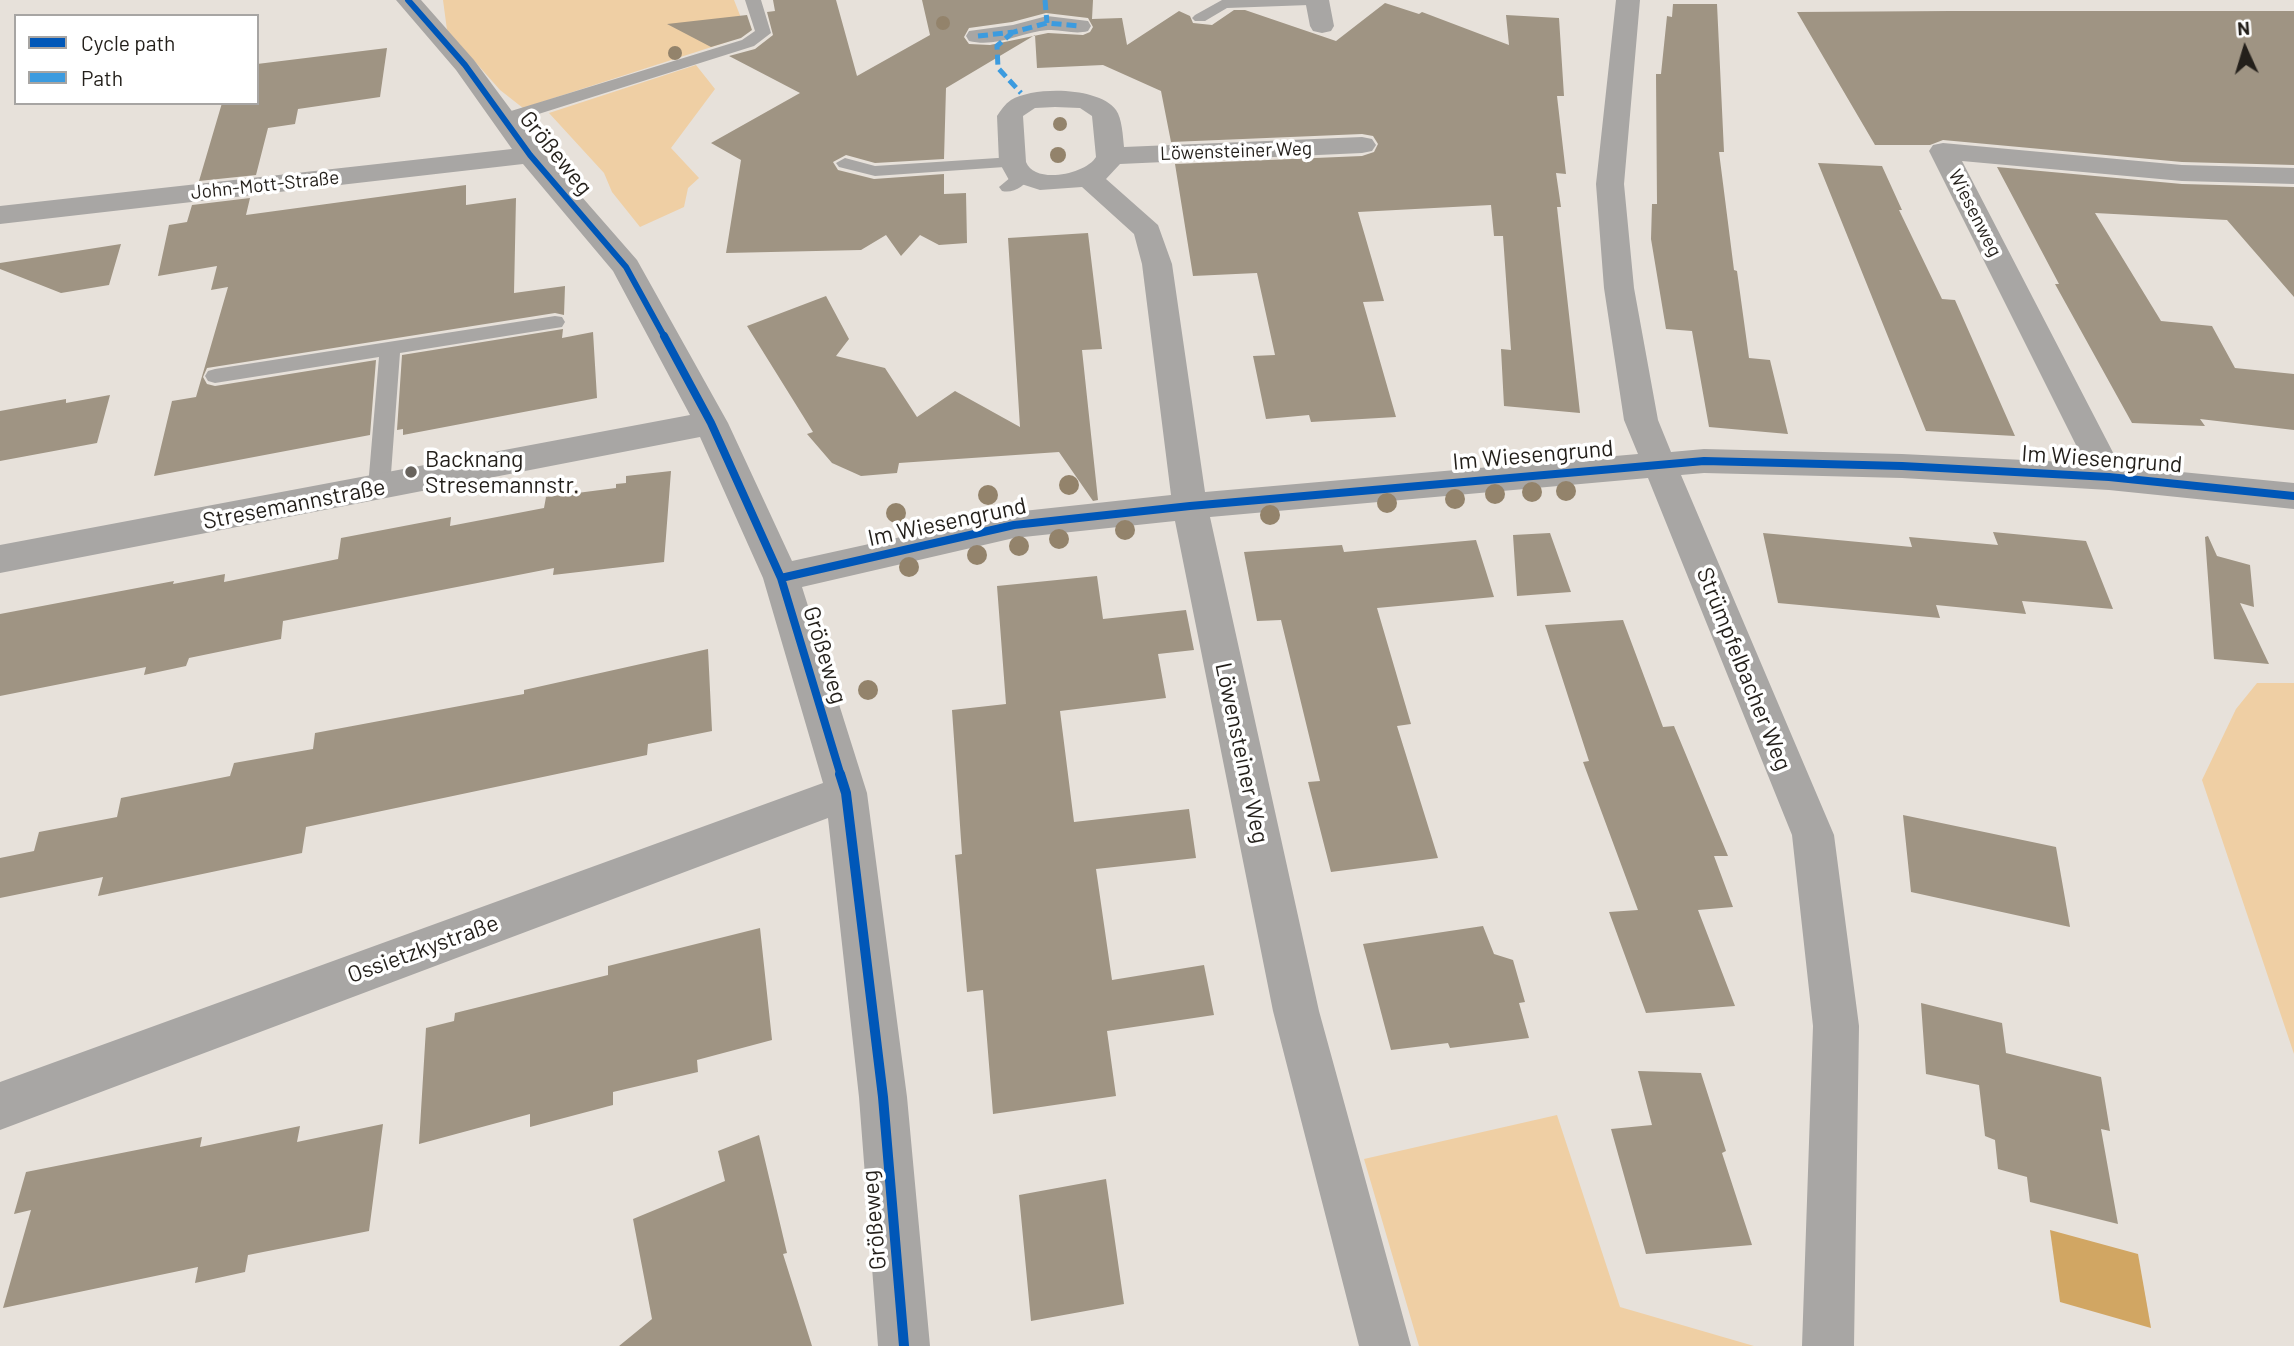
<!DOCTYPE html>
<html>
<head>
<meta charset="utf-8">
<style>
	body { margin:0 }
	#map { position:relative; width:2294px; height:1346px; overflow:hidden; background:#e7e1da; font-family:Barlow,sans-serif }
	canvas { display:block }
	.legend { position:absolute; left:14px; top:14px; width:245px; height:91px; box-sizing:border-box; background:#fff; border:2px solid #a7a5a3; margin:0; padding:9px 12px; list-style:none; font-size:21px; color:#231f1a }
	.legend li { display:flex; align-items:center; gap:14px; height:35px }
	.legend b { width:35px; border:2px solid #a7a5a3 }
	.north { position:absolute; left:2210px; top:14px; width:70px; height:70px; -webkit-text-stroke:5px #fff; paint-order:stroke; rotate:356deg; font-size:19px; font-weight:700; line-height:28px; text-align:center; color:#231f1a }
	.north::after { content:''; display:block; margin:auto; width:24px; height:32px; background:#231f1a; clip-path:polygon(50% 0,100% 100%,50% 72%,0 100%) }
</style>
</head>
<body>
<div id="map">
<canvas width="2294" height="1346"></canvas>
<ul class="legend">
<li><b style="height:9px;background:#0057b8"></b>Cycle path</li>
<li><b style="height:9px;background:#3c9bdf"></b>Path</li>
</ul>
<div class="north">N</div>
</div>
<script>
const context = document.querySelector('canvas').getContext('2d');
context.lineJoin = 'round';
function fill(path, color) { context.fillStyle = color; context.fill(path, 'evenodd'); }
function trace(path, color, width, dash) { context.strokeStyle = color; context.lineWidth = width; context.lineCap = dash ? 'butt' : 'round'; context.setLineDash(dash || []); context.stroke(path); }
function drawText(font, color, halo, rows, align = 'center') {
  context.font = font + ' Barlow,sans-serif'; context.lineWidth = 7; context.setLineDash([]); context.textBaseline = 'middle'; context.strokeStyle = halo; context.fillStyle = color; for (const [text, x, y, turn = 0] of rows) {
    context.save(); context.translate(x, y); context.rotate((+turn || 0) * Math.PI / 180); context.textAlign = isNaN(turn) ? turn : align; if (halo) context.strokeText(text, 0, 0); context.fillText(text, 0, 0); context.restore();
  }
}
fill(new Path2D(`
	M443,0h291l11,28 -7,9 -11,5 -204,66 -23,-18 -53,-60z
	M696,65l19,24 -44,59 28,30 -11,10 -4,19 -44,20 -28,-35 -8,-19 -55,-60z
	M2257,683h37v371l-92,-274 34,-71z
	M1557,1115l63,192 134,39h-335l-55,-187z`), '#efcfa4');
fill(new Path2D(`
	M2050,1230l88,24 13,74 -91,-26z`), '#d1a663');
fill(new Path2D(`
	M773,0h63l21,76 73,-41 -8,-35h171l-1,19 30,-1 5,27 52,-34 11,5 3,7 19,2 22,-15h11l91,31 49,-38 34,11 3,-2 87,33 -3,-30 53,3 5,78h-7l9,78 -10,-1 5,34h-4l23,206 -76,-7 -3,-57 10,1 -8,-114h-9l-3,-31 -133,7 26,89 -21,1 33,115 -85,5 -2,-7 -43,4 -13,-63 22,-1 -18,-82 -64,3 -18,-112 187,-8 12,-4 4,-8 -5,-8 -11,-2 -191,8 -10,-51 -58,-26 -66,3 -2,-33 -89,53 -2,71 -69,4 -29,-8 -13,7 5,8 36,9 70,-5v20l22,-1 1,50 -28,2 -19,-10 -19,21 -15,-21 -25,15 -135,3 15,-93 -30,-17 89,-50 -71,-37 26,-7 18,-14 -6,-23 8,-1zM1046,13l42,5 5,9 -3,5 -7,3 -35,-2 -58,12 -21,-1 -5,-7 5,-9 43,-6z
	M1673,4h44l7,148h-5l15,118 3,1 12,87 21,2 18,74 -79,-7 -17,-96 -26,-2 -15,-90 1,-35h5l-1,-130h5l6,-58 5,1z
	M1951,11h343v154l-112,-3 -239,-22 -13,5h-55l-78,-133z
	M747,15l5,15 -11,8 -30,9 -44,-23z
	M387,48l-7,49 -82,12 -3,15 -27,4 -12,47 -57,6 23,-78h35v-39z
	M1818,163l64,3 20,44h-3l43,89 13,1 60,136 -89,-5z
	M1997,167l185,17 112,3v110l-67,-77 -132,-7 66,108 51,5 23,42 59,6v56l-94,-11 5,7 -73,-3 -77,-139h4z
	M466,185v20l50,-7 -2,95 51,-7 -1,29 -9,-2 -348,55 -4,9 4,7 8,2 161,-26 -6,75 -216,41 18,-75 24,-4 32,-110 -17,3 6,-24 -59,10 11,-51 18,-3 5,-17 58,-7 -4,17z
	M1088,233l14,116 -20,1 16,150 -5,1 -34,-49 -160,11 -2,10 -36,3 -29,-13 -25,-29 6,-2 -66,-106 79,-30 23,43 -13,17 49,12 32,49 38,-26 65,36 -12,-189z
	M121,244l-12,41 -48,8 -61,-24v-6z
	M563,329l-1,9 31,-6 4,66 -194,37v-6l-6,1 5,-75z
	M110,395l-13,48 -97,18v-50l66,-12v4z
	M671,471l-7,91 -111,13 1,-7 -271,53 -2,18 -92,19 -3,8 -42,9 2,-8 -146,29v-82l174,-33 -1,3 52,-10 -1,8 114,-23 3,-21 110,-21 -1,9 94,-18 2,-11 70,-9v-4l10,-1v-7z
	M1993,532l93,9 27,68 -91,-8 4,13 -90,-9 4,13 -162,-15 -15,-70 149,14 -3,-10 89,8z
	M1550,533l21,59 -54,4 -4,-61z
	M2208,536l9,20 33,9 4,42 -14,-4 29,61 -55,-5 -9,-122z
	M1476,540l18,57 -117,11 34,116 -14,2 41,132 -107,14 -23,-90 12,-1 -39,-161 -24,1 -13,-69 98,-7 2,7z
	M1097,576l6,43 83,-9 8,40 -36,4 8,44 -106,13 14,111 115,-13 7,49 -100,11 16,111 92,-15 10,50 -107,16 9,65 -123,18 -10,-124 -16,2 -12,-137 7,-1 -10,-144 54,-6 -9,-118z
	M1623,620l40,107 11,-1 54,130h-14l19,51 -35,3 37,96 -89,7 -37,-101 29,-2 -55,-148 6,-1 -44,-136z
	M708,649l4,82 -64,13 -1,11 -341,72 -4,26 -204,43 5,-19 -103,21v-40l34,-7 5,-19 78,-15 4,-19 109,-22 4,-13 79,-14 2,-16 209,-39v-4z
	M1903,815l153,32 14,80 -159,-35z
	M1483,926l11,28 19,6 12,42 -6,1 10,35 -79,10 -2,-5 -57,7 -28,-106z
	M760,928l12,112 -75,20 1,12 -85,20v13l-83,22v-13l-111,30 7,-116 28,-7 1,-8 153,-38v-9z
	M1921,1003l81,20 4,30 95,24 9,54 -9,-2 17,95 -88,-22 -3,-25 -29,-8 -3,-29 -10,-4 -6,-51 -53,-11z
	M1638,1071l63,2 25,78 -4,2 30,92 -106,9 -35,-125 41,-4z
	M383,1124l-14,107 -121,24 -3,17 -50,11 3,-16 -195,41 28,-98 -17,4 12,-42 176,-35 -2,10 100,-21 -3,16z
	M759,1135l28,118 -4,1 29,92h-193l33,-27 -19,-100 92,-38 -7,-30z
	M1106,1179l18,125 -93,17 -12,-126z`), '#9f9483');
fill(new Path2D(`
	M745,0h16l10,33 -17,13 -244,77h-12l-2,-4 2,-4 244,-75 13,-9z
	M1222,0h95l-8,5 -82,3 -22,13h-10l-3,-3 3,-3z
	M1013,157l6,1 3,4 -3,4 -144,10 -36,-9 -3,-4 9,-5 30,8z
	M1023,171l6,1 3,4c-7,9 -18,18 -30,15l-3,-4 18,-15z
	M555,316l7,1 3,5 -3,5 -162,26 -10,134 -3,6 -8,2 -8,-2 -3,-6 11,-130 -164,26 -7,-2 -3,-5 3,-5 7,-2z`), '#a8a6a4');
fill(new Path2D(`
	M396,0h25l53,60 66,89 97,111 91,163 64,138 222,-49 157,-17 -29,-231 -8,-30 -52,-47 -42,3 -31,-10 -10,-18 -2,-46c4,-6 8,-12 14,-16 24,-14 88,-13 105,10 6,8 7,27 8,37l238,-10 10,2 4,6 -4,6 -10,2 -242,11 -14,15 52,46 14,39 33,228 433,-38 -14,-34 -20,-132 -8,-104 20,-184h24l-16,184 10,104 24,132 13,32 33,-3 198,5 183,9 -156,-312 4,-6 10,-2 239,22 112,3v16l-112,-3 -220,-20 158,305 174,17v26l-185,-19 -207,-12 -198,-5 -23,2 153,360 25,191 -5,320h-52l11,-320 -21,-191 -144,-357 -438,39 109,494 92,335h-52l-86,-335 -98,-490 -161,17 -212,49 65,206 40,304 23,249h-52l-19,-249 -31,-279 -828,312v-48l823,-299 -60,-205 -63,-141 -700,136v-28l690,-130 -77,-144 -90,-107 -523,60v-18l512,-57 -56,-79zM1055,107l25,1 12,8 4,41c-10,17 -61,28 -70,5l-3,-46 12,-8z
	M1305,0h24l5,26 -3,5 -9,2 -9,-2 -3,-5z
	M1047,16l41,5 3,5 -3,5c-14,4 -26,-2 -40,-1 -27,2 -51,18 -79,11l-3,-5 3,-5 44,-6z`), '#a8a6a4');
trace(new Path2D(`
	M1045,0l2,23
	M1013,32l-16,14 1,22 23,25
	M978,36l36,-4 33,-9 32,3`), '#3c9bdf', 5, [10, 5]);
trace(new Path2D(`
	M408,0l57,65 65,90 96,112 39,71`), '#0057b8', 6);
trace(new Path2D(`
	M664,336l47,87 70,155 60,198
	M781,578l233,-53 176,-19 514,-45 198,5 207,11 185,19`), '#0057b8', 8);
trace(new Path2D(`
	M840,774l6,19 37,304 21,249`), '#0057b8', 10);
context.fillStyle = '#93836b';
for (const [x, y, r] of [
	[943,23,7],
	[675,53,7],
	[1060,124,7],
	[1058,155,8],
	[1069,485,10],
	[1566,491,10],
	[1532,492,10],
	[1495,494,10],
	[988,495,10],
	[1455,499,10],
	[1387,503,10],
	[896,513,10],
	[1270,515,10],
	[1125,530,10],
	[1059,539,10],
	[1019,546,10],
	[977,555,10],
	[909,567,10],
	[868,690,10]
]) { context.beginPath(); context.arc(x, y, r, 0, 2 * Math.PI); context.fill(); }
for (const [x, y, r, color] of [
	[411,472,7,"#68635d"]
]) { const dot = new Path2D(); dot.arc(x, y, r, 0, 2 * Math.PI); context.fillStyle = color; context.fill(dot); trace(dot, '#fff', 2.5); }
drawText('19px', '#231f1a', '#fff', [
	["Löwensteiner Weg",1236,151,-2],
	["John-Mott-Straße",265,185,-6],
	["Wiesenweg",1975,213,63]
]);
drawText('23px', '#231f1a', '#fff', [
	["Größeweg",556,153,51],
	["Im Wiesengrund",1533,455,-5],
	["Im Wiesengrund",2102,459,4],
	["Stresemannstraße",294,504,-11],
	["Im Wiesengrund",947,522,-12],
	["Größeweg",825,655,73],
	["Strümpfelbacher Weg",1744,669,68],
	["Löwensteiner Weg",1242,753,78],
	["Ossietzkystraße",423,949,-20],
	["Größeweg",874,1220,-95]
]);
drawText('23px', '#231f1a', '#fff', [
	["Backnang",425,459],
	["Stresemannstr.",425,485]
], 'left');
</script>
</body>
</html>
